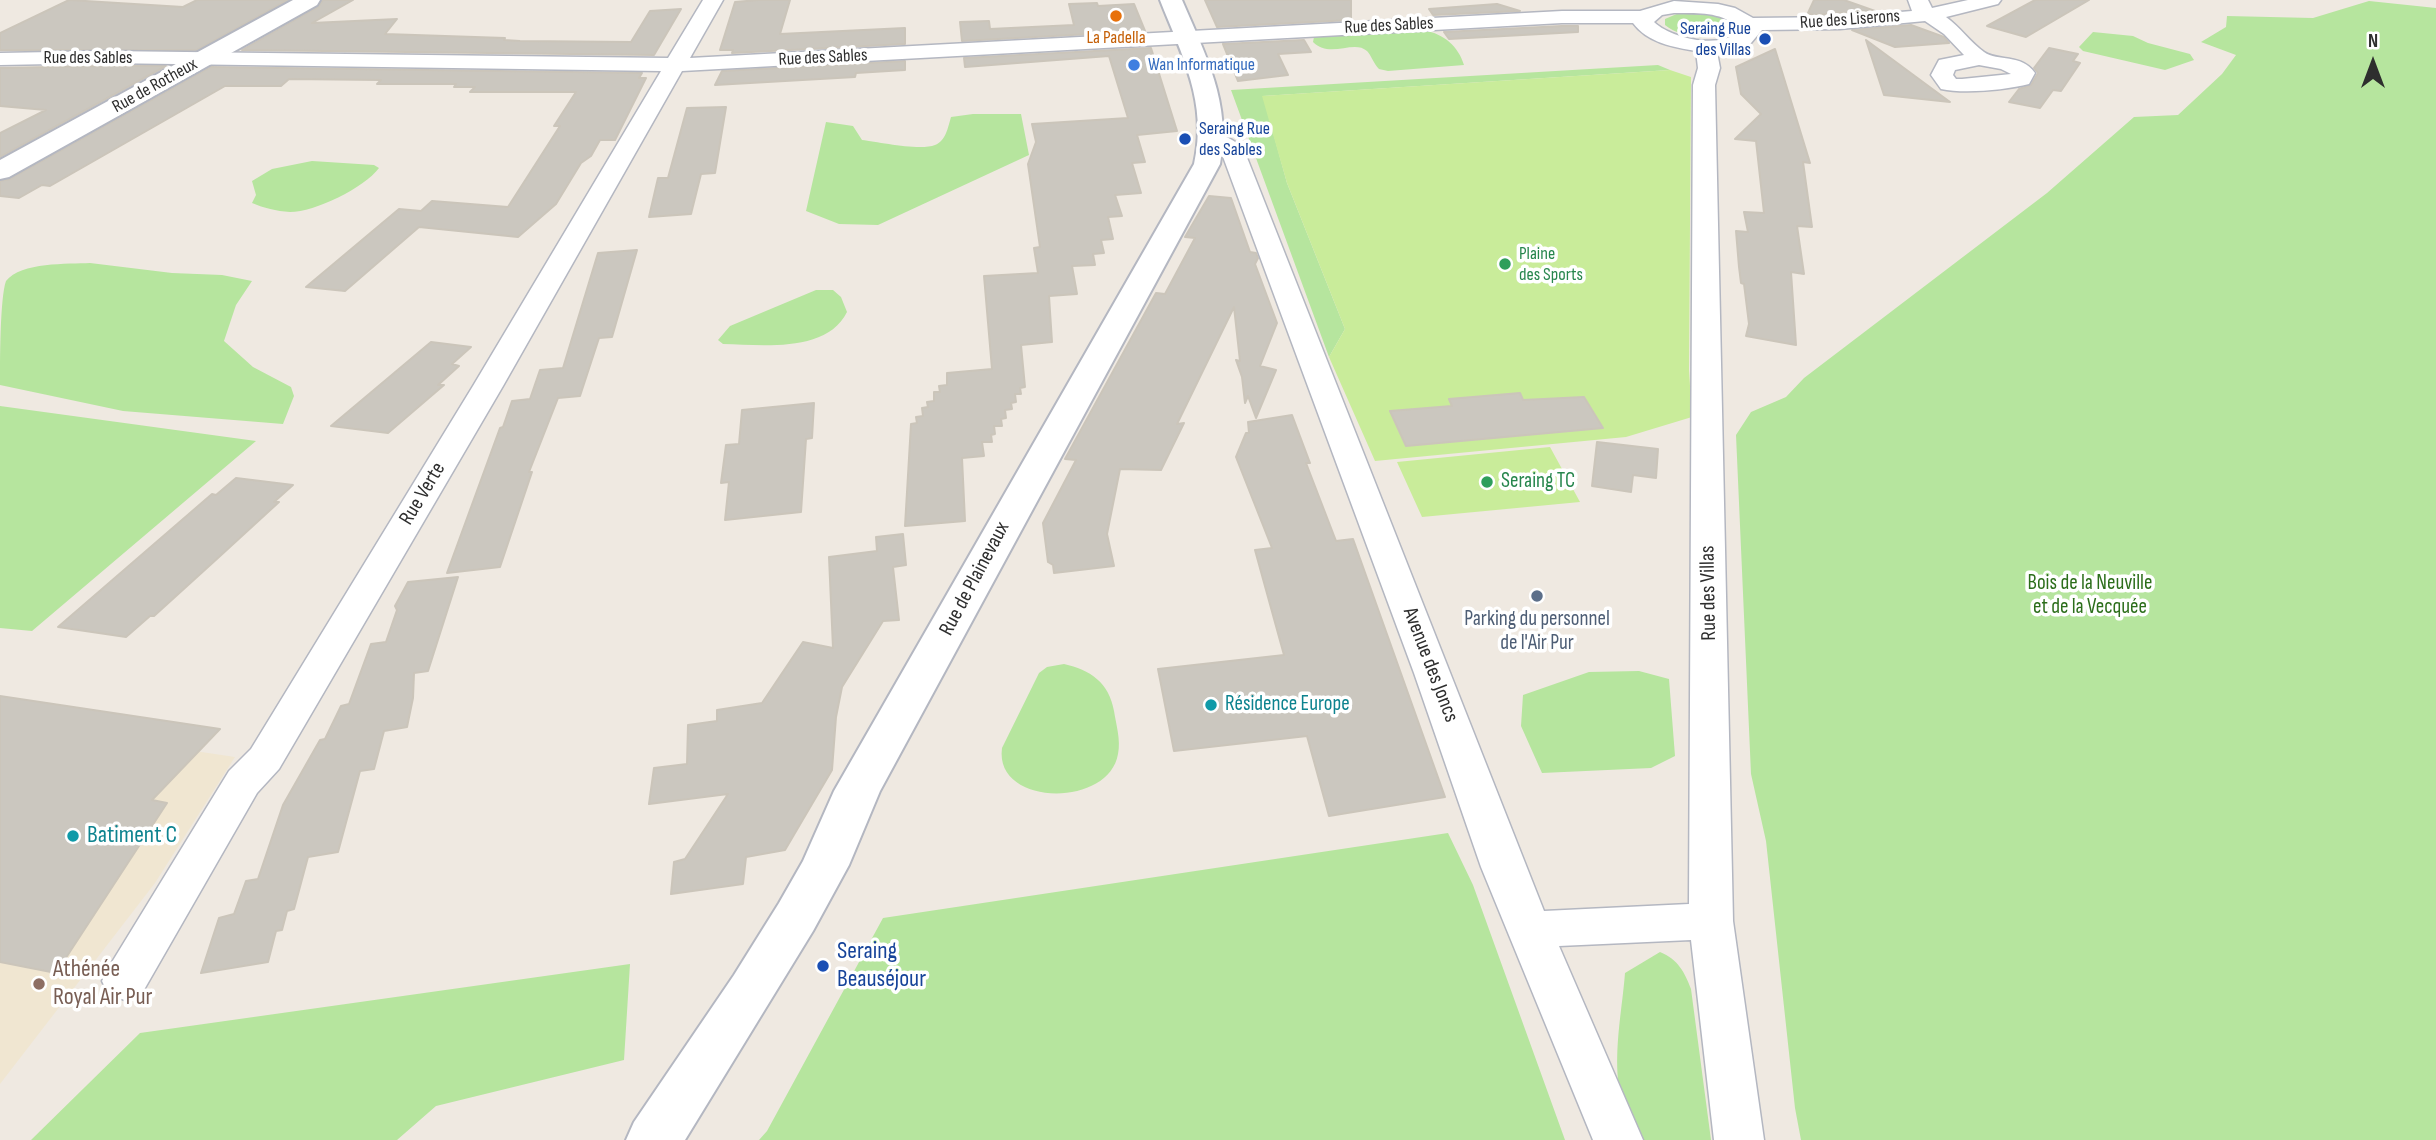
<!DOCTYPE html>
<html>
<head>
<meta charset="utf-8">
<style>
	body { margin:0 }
	#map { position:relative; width:2436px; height:1140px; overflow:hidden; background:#efe9e1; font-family:"Sofia Sans Condensed",sans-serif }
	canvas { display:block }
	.north { position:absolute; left:2338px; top:28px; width:70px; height:70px; -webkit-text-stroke:5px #fff; paint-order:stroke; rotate:0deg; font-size:19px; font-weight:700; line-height:28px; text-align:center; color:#2e2e2e }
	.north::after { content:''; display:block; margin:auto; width:24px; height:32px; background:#2e2e2e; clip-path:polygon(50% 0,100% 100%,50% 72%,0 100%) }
</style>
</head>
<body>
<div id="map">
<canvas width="2436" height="1140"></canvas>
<div class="north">N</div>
</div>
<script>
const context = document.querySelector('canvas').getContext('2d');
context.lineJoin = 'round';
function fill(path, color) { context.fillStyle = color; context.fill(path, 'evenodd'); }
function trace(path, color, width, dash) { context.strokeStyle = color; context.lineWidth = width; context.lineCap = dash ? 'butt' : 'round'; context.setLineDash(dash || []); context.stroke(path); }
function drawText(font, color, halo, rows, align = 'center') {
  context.font = font + ' "Sofia Sans Condensed",sans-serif'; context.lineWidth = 7; context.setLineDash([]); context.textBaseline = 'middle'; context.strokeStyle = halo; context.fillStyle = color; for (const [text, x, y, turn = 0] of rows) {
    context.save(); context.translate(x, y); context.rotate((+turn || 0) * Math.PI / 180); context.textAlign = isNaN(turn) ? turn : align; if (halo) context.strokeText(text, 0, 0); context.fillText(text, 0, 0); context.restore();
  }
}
fill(new Path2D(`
	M0,722l235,35 -80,126 -155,201z`), '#f0e6d1');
fill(new Path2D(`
	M2369,1l67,7v1132h-635l-6,-32 -29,-267 -15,-67 -15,-339 15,-23 35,-15 18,-19 243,-185 87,-76 44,-2 44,-41 14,-19 -35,-13 25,-15 1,-11 86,2z
	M1700,13l21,5 10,8v4c-18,12 -50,8 -66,-5v-6l14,-6z
	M1425,31c18,2 34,16 39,34l-76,6 -9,-2c-5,-5 -8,-14 -12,-18 -13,-12 -37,8 -54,-9l1,-5 8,-1z
	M2093,32l40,4 15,7 42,11 4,6 -29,10 -82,-19 -4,-4z
	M1658,65l12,5 -407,26 24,87 58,146 -16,28 -98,-267z
	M973,114h48l8,41 -151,70 -39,-1 -33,-13 20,-89 27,4 9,14c17,2 58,11 73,5 11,-4 13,-18 16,-28z
	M312,161l62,4 5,3c-15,20 -64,44 -89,44 -14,-1 -26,-4 -38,-9l4,-8 -4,-14 20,-12z
	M90,263l82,10 50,2 30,6 -16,24 -12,36 29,26 38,20 3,9 -11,28 -160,-13 -123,-26c0,-22 0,-88 6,-104 15,-19 62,-17 84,-18z
	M816,290h17l8,7 6,15c-20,41 -85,33 -124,32l-5,-4 12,-14z
	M0,406l256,35 -224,190 -32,-3z
	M1064,664c26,6 45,18 50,47 2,13 7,29 4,43 -9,54 -124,53 -116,-6l37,-75 8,-6z
	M1639,671l30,8 6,77 -24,12 -109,5 -21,-47 2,-31 66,-23z
	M1448,833l25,52 92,255h-806l8,-9 116,-213z
	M1660,952c18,7 25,21 31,37l20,151h-67c-42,-42 -23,-113 -19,-167z
	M630,964l-6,96 -188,46 -39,34h-366l109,-107z`), '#b6e59e');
fill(new Path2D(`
	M1670,70l21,7 -2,293 3,47 -66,20 -251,24 -46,-104 16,-28 -58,-146 -25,-87z
	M1550,447l30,55 -158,15 -25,-55z`), '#c9ec9a');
const building = new Path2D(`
	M69,0l114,7 14,-7h91l-91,50h-197v-17z
	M323,0h30l-41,23 85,-4 -12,15 120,4 -1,2 16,1 111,1 19,-31 31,-2 -27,46 -412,-5 76,-43z
	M758,0h32l-10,34 125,-6v16l-173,9 1,-3h-13l15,-48z
	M1205,0h146v20l-134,7z
	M1814,0h30l31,11 -62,4 -5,-2z
	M2035,0h54l-63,37 -39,-11z
	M1097,3l1,3 36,-2 11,27 -183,10 -2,-19 29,-1 1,8 84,-4 -5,-21z
	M1497,4l23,7 -87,4 -4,-6z
	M1911,25l33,12 5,6 -54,4 -43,-17z
	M1562,26h16v6l-129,7 -5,-7z
	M1304,40l7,12 -33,2 10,21 -50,6 -15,-37z
	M1866,40l84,62 -66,-7z
	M1151,48l26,83 -40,4 8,27 -13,1 9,30 -26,2 7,21 -14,1 5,22 -12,1 3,13 -11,1 2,11 -23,1 5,28 -28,2 3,46 -31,3 4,42 -5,1 1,6h-6l1,8 -5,1 1,6 -7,1 1,8 -5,1 1,7h-8l1,8 -4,1 1,7h-10l2,14 -22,2 3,63 -60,5 6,-102 6,-1 -1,-6 7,-1 -1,-8 6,-1 -1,-5 7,-1v-9h6l-1,-6 8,-1v-12l45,-4 -8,-93 54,-3 -4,-25 6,-1 -12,-83 8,-22 -4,-18 96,-6 -19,-62 -144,11 -1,-9z
	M2049,48l29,6 -5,7 7,2 -19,28 -8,-1 -13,18 -31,-6 10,-13 12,-4 7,-12 -4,-5z
	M1775,49l35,114 -7,-1 9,65 -15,-1 7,48 -13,-2 5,73 -50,-9 3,-12 -5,-40 -3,-1 -2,-16 -3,-36 12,1 -4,-20 20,1 -8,-72 -21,-2 26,-25 -20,-20 -5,-27z
	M905,61v9l-49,3 -1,4 -140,8 7,-14z
	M105,66h61l-166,91v-24l46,-23 -46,-4v-38z
	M211,67l431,6 -3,5h7l-31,62h-15l-9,16 -10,7 -25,41 -38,33 -99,-10 -74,64 -39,-4 93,-78 22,2 11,-10 76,6 52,-81h-6l22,-34h-106l5,-5h-21l2,-3h-79l4,-4 -92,-1 -8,7h-56l-175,100 -8,-1 -23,13 -19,-2v-15l10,-2z
	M726,107l-11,66 -14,1 -10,40 -42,3 9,-39h10l19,-70z
	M1209,196l22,2 19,54 6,1 2,5 -3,6 22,59 -17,43 16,4 -20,48 -8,-22 -3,7 -3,-26 -6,-17 4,1 -6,-54 -57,117 7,-1 -23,47 -41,-1 -13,65 7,32 -60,7 -1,-8 -5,-3 -5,-39 33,-63 -11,-1 91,-166 9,1 30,-56 -10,-1z
	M637,250l-25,87 -13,1 -19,58 -22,2 -29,74h3l-32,95 -53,6 53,-145 3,-1 9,-26 18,-2 10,-29 23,-2 35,-115z
	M431,342l40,5 -19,17 7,2 -21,19h6l-56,48 -57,-7z
	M1520,393l3,7 61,-3 19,31 -197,18 -16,-35 62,-5 -3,-7z
	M814,403l-2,35 -6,1 -5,73 -76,8 4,-38 -8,1 5,-38 13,-1 3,-34z
	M1292,415l18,48h-4l30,78 17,-2 92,258 -116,19 -22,-80 -133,15 -16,-82 126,-14 -29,-105 17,-2 -36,-91 10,-24h3l-1,-11z
	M1597,442l61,7 -2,29 -23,-3 -2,17 -39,-6z
	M236,478l57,7 -19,17h5l-60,55 -65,59h-4l-24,21 -68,-10 154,-133 4,1z
	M903,534l3,31 -13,2 6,53 -16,1 -41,66 -6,30 -4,53 -47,80 -39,7 -3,27 -72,10 3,-32 11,-3 43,-65 -79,10 5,-36 33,-4 1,-39 29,-4v-11l45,-7 41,-61 30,6 -4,-91 48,-6 -1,-14z
	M458,577l-30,94 -14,2 -1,25 -6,29 -23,4 -10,38 -14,2 -22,81 -30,5 -14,52 -7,2 -5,19 -6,1 -8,31 -67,11 18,-55 15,-4 12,-33 12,-2 25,-74 37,-65 5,-1 16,-33 8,-2 22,-60 15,-2 11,-32 -2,-4 13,-24z
	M0,696l220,33 -68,71 15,3 -111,170 -56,-11z`);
fill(building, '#cbc7bf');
trace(building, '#cbc5ba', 2);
const minor = new Path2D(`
	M703,0h20l-33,58 872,-47h78l34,-10 44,3 17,4 18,10 87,-1 72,-6 -4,-11h20l4,8 36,-8h33l-3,4 -52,13c14,10 24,25 38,35 14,10 37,1 51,21l-6,11c-23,6 -65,10 -88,5l-10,-14 8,-15 25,-5 -20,-21 -19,-13 -85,8 -78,1 -11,13 -34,9 3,16 -5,17 18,836 31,219h-50l-23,-200 -132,6 84,194h-50l-112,-273 -67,-194 -192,-519 -19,-10 -4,-5 4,-5c14,-3 32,5 41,16l300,761 145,-7 4,-819 5,-17 -2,-17c-23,-4 -48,-8 -63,-28h-71l-880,48 -179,315 -224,383 -22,24 -116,202 -16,5 -16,-5 -7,-14 7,-14 120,-196 22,-22 222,-363 188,-315 -556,-8 -105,2v-12l105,-2 563,7zM1674,13c23,0 50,-2 67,17 -20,20 -69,9 -87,-8l8,-7zM1979,65l22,4 10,5 -49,5h-6l-3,-4 2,-5z`);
const tertiary = new Path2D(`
	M293,0h27l-3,5 -308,172 -9,2v-19z
	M1160,0h22c23,54 50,104 38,164l-340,627 -31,74 -36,66 -128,209h-59l8,-18 100,-147 45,-72 24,-42 31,-70 360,-627c14,-62 -12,-108 -34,-164z`);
trace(minor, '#b4b7c1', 3);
trace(tertiary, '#b4b7c1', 4);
fill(minor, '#fff');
fill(tertiary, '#fff');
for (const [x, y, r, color] of [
	[1116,16,7,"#e8710a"],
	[1765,39,7,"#1a4fb4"],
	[1134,65,7,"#3f7fe0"],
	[1185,139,7,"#1a4fb4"],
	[1505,264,7,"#2e9e5b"],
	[1487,482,7,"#2e9e5b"],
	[1537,596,7,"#5c6f8a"],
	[1211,705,7,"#0f9aa8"],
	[73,836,7,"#0f9aa8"],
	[823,966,7,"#1a4fb4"],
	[39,984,7,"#8d6e63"]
]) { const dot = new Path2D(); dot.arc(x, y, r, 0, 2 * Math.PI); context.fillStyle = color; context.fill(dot); trace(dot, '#fff', 2.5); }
drawText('18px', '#2e2e2e', '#fff', [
	["Rue des Liserons",1850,20,-4],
	["Rue des Sables",1389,26,-3],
	["Rue des Sables",88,58],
	["Rue des Sables",823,58,-3],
	["Rue de Rotheux",155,86,-29]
]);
drawText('18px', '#164399', '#fff', [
	["Seraing Rue",1751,29],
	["des Villas",1751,50],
	["Seraing Rue",1199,129,"left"],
	["des Sables",1199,150,"left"]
], 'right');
drawText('18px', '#c56008', '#fff', [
	["La Padella",1116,38]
]);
drawText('18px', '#366cbe', '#fff', [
	["Wan Informatique",1148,65]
], 'left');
drawText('18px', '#27864d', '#fff', [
	["Plaine",1519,254],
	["des Sports",1519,275]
], 'left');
drawText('21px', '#27864d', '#fff', [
	["Seraing TC",1501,482]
], 'left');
drawText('21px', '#2e2e2e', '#fff', [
	["Rue Verte",423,494,-59],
	["Rue de Plainevaux",975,579,-62],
	["Rue des Villas",1709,593,-91],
	["Avenue des Joncs",1430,665,69]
]);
drawText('21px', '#2c6e1b', '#fff', [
	["Bois de la Neuville",2090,584],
	["et de la Vecquée",2090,608]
]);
drawText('21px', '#4e5e75', '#fff', [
	["Parking du personnel",1537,620],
	["de l'Air Pur",1537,644]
]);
drawText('21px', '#0d838f', '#fff', [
	["Résidence Europe",1225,705]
], 'left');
drawText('24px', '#0d838f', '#fff', [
	["Batiment C",87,836]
], 'left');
drawText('24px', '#164399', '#fff', [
	["Seraing",837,952],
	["Beauséjour",837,980]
], 'left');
drawText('24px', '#785e54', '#fff', [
	["Athénée",53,970],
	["Royal Air Pur",53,998]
], 'left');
</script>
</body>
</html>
